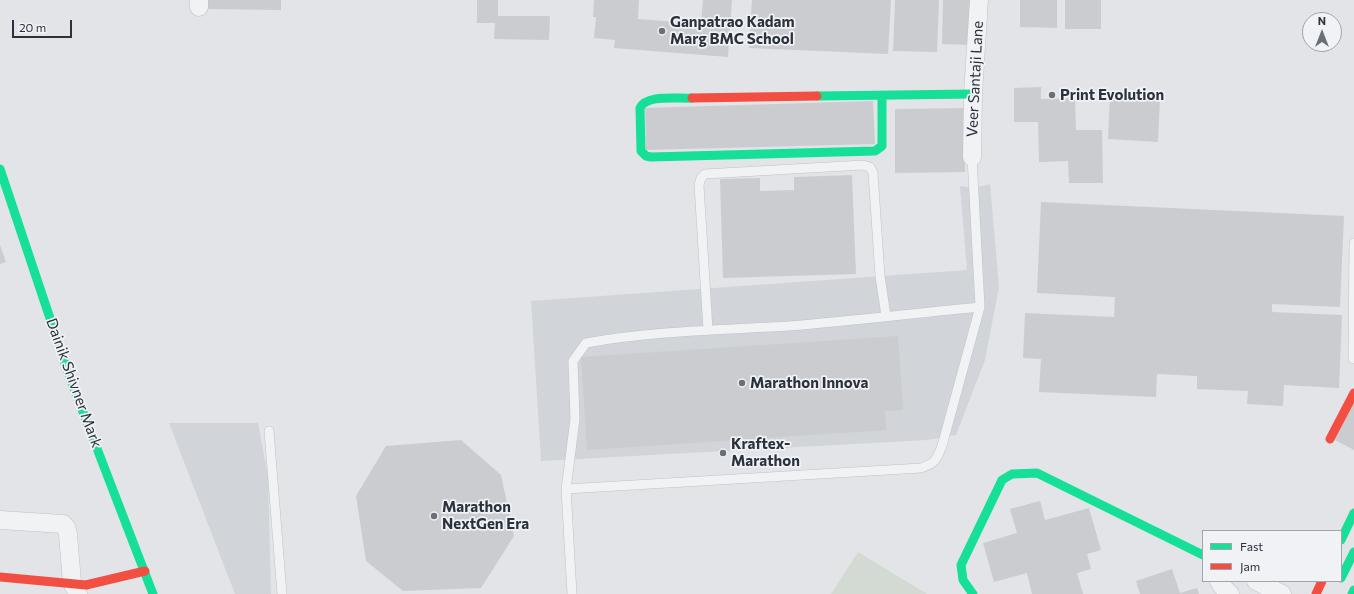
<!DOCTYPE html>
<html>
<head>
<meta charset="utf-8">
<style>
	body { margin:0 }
	#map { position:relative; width:1354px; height:594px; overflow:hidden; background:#e2e4e7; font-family:Commissioner,sans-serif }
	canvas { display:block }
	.legend { position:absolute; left:1202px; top:530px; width:140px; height:52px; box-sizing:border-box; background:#f0f2f5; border:1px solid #a1a5ab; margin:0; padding:5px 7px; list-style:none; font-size:12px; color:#2b323d }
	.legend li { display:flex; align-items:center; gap:8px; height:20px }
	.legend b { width:20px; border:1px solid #a1a5ab }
	.north { position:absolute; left:1302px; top:12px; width:40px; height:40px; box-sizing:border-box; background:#f0f2f5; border:1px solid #a1a5ab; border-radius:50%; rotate:0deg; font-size:11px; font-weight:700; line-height:16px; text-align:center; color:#2b323d }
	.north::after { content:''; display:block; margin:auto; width:14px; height:18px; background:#6b7078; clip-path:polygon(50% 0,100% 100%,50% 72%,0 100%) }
	.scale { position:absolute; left:12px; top:20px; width:60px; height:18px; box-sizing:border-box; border:2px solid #2b323d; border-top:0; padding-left:5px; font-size:12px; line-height:14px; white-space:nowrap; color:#2b323d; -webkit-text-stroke:3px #f0f2f5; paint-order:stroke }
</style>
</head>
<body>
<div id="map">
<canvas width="1354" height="594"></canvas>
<ul class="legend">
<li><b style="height:5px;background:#16e098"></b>Fast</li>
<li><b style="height:5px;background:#f24e42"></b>Jam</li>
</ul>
<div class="north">N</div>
<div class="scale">20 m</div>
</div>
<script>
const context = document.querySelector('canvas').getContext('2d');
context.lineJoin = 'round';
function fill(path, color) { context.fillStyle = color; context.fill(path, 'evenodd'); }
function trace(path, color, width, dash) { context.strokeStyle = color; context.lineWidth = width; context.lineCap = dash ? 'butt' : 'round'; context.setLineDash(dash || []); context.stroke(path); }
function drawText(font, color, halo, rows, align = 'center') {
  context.font = font + ' Commissioner,sans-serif'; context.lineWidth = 3.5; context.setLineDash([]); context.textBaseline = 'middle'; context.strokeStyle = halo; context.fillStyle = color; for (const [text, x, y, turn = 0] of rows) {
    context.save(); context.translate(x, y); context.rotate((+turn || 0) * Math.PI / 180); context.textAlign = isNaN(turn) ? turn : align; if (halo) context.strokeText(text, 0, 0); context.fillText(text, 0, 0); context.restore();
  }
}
fill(new Path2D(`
	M990,184l9,103 -14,73 -29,75 -29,5 -386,21 -10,-160 436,-31 -7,-84 14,2z
	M169,423h89l10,53 3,118h-36z`), '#d1d4d9');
fill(new Path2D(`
	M858,552l69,42h-96z`), '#d3dad3');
fill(new Path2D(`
	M206,0h75v10l-75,-1z
	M477,0h21v16h52l-1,24 -55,-1 1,-16h-18z
	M594,0h45l-1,19 63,5 2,-24h29l-4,57 -114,-9 1,-8 -21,-2 2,-21h-3z
	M752,0h139l-3,54 -139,-6z
	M895,0h44l-2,52 -44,-1z
	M943,0h33l-2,45 -32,-1z
	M1020,0h37v28l-37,-1z
	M1065,0h36v29h-36z
	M1041,87v12l34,-1 1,32h26l1,53h-34l-1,-22 -29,1 -1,-40h-24v-34z
	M1110,96l50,2 -2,44 -50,-3z
	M873,101l2,43 -229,6 -1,-42z
	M965,108v64l-70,1v-64z
	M852,175l4,99 -133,4 -3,-99 40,-1v13l34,-1v-13z
	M1041,202l303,14 -4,91 -68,-3v8l70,3 -3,73 -55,-3 -1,21 -36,-2 1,-13 -51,-2v-13l-40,-2 -1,23 -117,-5 2,-33 -18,-1 2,-45 89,4 1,-20 -78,-4z
	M0,245l6,17 -6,2z
	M898,336l5,74 -18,1 1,19 -299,20 -6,-93z
	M1354,401v49l-19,-10z
	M461,440l40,35 13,61 -33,52 -78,3 -37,-30 -10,-65 30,-50z
	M1040,501l5,19 44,-12 12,42 -14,4 4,15 -14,4 6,21h-51l-5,-21 -33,9 -11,-39 34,-10 -7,-24z
	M1172,569l8,24 17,-5 2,6h-59l-4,-13z`), '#cbcccf');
const lane = new Path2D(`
	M708,330l-9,-145 2,-7 4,-4 158,-9 7,2 3,6 7,103 6,40
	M1353,359l1,-116
	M269,431l13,163
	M566,489l355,-21c15,-5 15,-8 21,-22l38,-139 -8,-150
	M572,594l-6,-105 9,-70 -2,-58 13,-18c67,-12 135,-13 203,-17 63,-5 127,-13 191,-19`);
const street = new Path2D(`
	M199,7v-7
	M972,157l1,-63 6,-94
	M0,520l63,4 3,3 2,7 4,49 6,11
	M1219,581l2,4 9,9
	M1256,581l26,13`);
trace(lane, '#c0c2c5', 10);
trace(street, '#c0c2c5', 19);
trace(lane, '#f1f2f4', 9);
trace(street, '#f1f2f4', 18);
trace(new Path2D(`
	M817,96l156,-2
	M692,98c-14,1 -46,-4 -52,10l1,43 5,5 5,1 224,-6 7,-5v-50
	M0,169l71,212 82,213
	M1341,540l13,-27
	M1341,578l13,-26
	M973,594l-10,-14 -2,-15 41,-85 10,-6 25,-1 166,82
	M1352,594l2,-4`), '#16e098', 9);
trace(new Path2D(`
	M692,98l125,-2
	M1330,439l24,-46
	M0,577l86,8 59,-14
	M1316,594l6,-13`), '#f24e42', 9);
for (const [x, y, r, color] of [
	[662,31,4,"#6b7078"],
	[1052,95,4,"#6b7078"],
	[742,383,4,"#6b7078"],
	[723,453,4,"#6b7078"],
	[434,516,4,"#6b7078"]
]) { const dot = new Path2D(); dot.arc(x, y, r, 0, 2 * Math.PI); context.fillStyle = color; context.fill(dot); trace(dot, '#f0f2f5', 1.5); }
drawText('bold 15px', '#2b323d', '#f0f2f5', [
	["Ganpatrao Kadam",670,22],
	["Marg BMC School",670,39],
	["Print Evolution",1060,95],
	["Marathon Innova",750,383],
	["Kraftex-",731,444],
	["Marathon",731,461],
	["Marathon",442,507],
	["NextGen Era",442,524]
], 'left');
drawText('15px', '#2b323d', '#f0f2f5', [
	["Veer Santaji Lane",975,79,-87],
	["Dainik Shivner Mark",74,383,70]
]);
</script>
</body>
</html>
